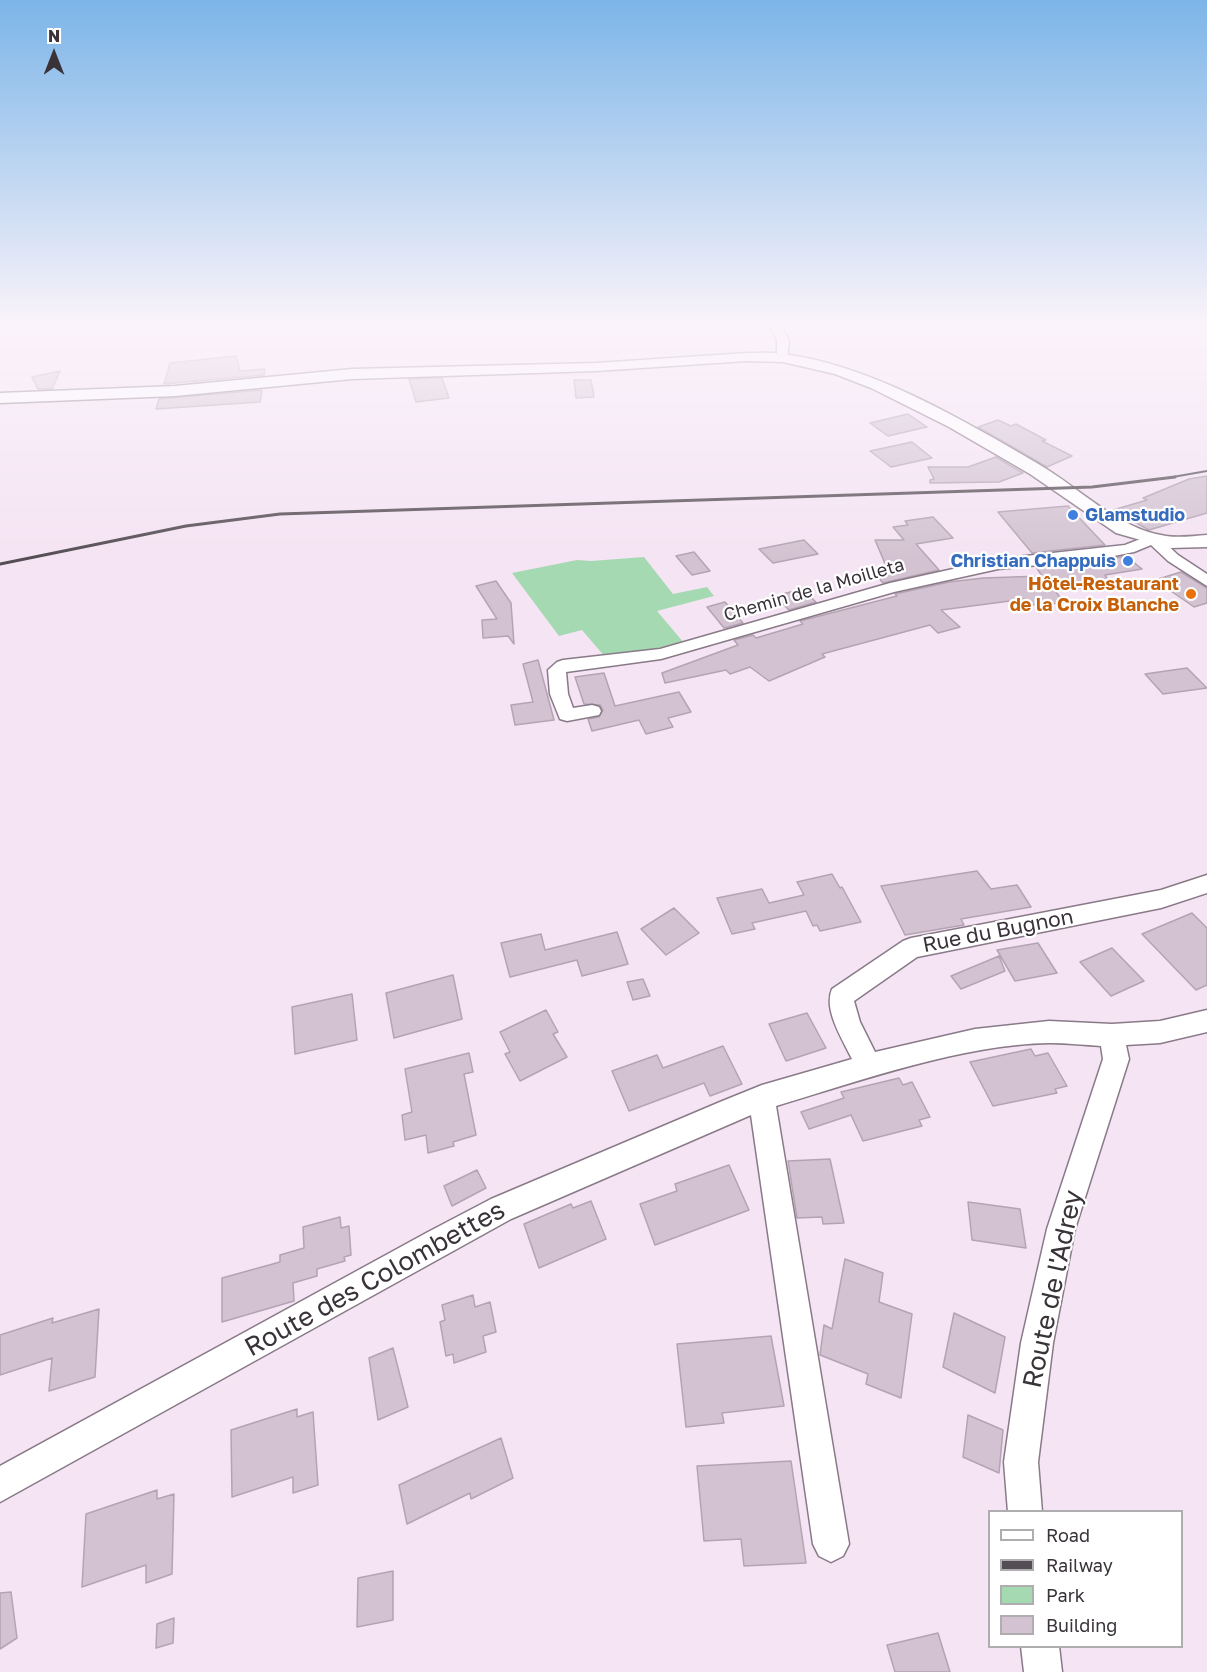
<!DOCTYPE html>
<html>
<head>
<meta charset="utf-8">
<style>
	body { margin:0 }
	#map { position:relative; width:1207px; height:1672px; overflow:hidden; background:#f5e4f4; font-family:"Golos Text",sans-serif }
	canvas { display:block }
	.legend { position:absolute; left:988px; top:1510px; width:195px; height:138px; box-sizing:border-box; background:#fff; border:2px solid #b0adb0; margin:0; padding:8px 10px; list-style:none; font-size:18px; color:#393339 }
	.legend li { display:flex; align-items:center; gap:12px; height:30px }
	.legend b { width:30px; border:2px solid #b0adb0 }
	.north { position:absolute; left:24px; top:24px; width:60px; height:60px; -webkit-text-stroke:4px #fff; paint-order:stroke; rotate:0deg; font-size:16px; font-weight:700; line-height:24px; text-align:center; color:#393339 }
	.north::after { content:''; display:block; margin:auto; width:21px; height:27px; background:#393339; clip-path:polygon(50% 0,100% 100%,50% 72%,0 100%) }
</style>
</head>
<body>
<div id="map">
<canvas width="1207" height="1672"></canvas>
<ul class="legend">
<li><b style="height:8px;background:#fff"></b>Road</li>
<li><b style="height:8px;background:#544d54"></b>Railway</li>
<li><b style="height:16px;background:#a5d9b1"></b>Park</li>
<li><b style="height:16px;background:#d3c3d2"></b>Building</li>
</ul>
<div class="north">N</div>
</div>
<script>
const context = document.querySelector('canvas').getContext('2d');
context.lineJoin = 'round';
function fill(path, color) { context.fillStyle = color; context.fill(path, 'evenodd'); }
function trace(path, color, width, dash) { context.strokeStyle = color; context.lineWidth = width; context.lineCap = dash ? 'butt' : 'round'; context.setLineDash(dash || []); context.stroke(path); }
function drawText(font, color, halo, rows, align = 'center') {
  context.font = font + ' "Golos Text",sans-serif'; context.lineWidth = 4.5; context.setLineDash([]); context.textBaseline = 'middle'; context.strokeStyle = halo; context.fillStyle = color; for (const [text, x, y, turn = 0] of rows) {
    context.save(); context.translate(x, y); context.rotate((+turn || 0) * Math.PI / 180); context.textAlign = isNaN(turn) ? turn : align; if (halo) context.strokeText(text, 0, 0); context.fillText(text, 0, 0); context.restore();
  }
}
fill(new Path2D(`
	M644,557l29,37 34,-7 7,9 -57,15 27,32 -78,15 -24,-28 -23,6 -47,-63 65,-13 14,1z`), '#a5d9b1');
const building = new Path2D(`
	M236,356l4,15 25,-2 -1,6 -100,9 6,-21z
	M60,371l-8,18h-14l-6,-12z
	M442,378l7,20 -33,4 -7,-23z
	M574,380h17l3,17 -18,1z
	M262,390l-2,12 -104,7 3,-10z
	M908,414l19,13 -39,9 -18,-13z
	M998,420l13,6 5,-2 30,16 -4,1 30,15 -25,11 -69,-40z
	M912,442l20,16 -41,9 -21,-16z
	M996,457l27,16 -24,9 -69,1v-3l4,-1 -6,-12h40z
	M1207,476v37l-58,17 -36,-20 34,-10 -4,-2 46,-19z
	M1068,506l37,39 -73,8 -34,-41z
	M933,517l20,21 -37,6 23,26 -56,13 -6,-7 12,-3 -14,-33h29l-11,-13 15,-2 -3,-4z
	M804,540l14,14 -45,9 -14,-14z
	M694,552l16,19 -18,4 -16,-19z
	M1126,556l16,13 -37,6 7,12 -58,2 10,14 -35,2 -4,-6 -84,11 19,17 -22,6 -8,-8 -108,29 3,3 -56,24 -19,-14 -20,7 -4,-4 -61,13 -3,-10 76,-28 -4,-5 19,-5 3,3 47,-14 -3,-3 97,-25 -2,-2 54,-12 34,-4 59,-2 -6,-9 63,-6z
	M1181,572l26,16v15l-13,4 -39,-27z
	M496,581l15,22 3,41 -6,-8 -25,2 -1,-18 15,-1 -21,-33z
	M802,589l14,13 -27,8 -14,-14z
	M725,602l18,21 -19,5 -17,-21z
	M538,660l16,60 -39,5 -4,-20 22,-3 -10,-38z
	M1187,668l20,20 -44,6 -18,-20z
	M604,673l11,33 64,-14 12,20 -23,6 5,9 -27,7 -7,-14 -47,11 -4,-12 11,-2 4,-7 -3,-5 -16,-1 -9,-27z
	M977,871l14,18 26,-4 14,22 -70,12 3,6 -59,10 -24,-49z
	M832,874l8,14 2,-1 19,35 -41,9 -3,-6 -4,1 -7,-15 -54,12 3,6 -23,5 -15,-36 45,-9 7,14 35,-8 -7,-13z
	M674,908l25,25 -33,22 -25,-26z
	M1192,913l15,15v57l-11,5 -54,-56z
	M617,932l11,32 -46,12 -5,-16 -67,17 -9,-34 40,-9 4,16z
	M1038,943l19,30 -42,8 -18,-31z
	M1112,948l32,33 -33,15 -31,-34z
	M999,956l6,15 -44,18 -10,-13z
	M453,975l9,44 -68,19 -8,-45z
	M643,979l7,17 -17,4 -6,-18z
	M352,994l5,46 -62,14 -3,-47z
	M546,1010l12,22 -5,2 14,23 -47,24 -15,-27 5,-2 -10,-20z
	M807,1013l19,35 -40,13 -17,-37z
	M723,1046l19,38 -32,12 -6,-13 -75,28 -17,-40 45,-16 6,13z
	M1031,1049l4,7 13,-3 19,33 -12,3 2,4 -64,13 -23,-44z
	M469,1053l4,19 -9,2 12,61 -23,7 1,4 -26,7 -2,-18 -21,5 -3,-25 10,-3 -7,-43z
	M899,1078l4,7 9,-3 18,35 -11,3 3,6 -59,15 -12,-26 -42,14 -8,-17 43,-14 -3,-6z
	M830,1159l14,64 -21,1 -1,-7 -25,1 -9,-57z
	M729,1165l20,45 -94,35 -15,-41 37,-13 -2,-7z
	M477,1170l9,18 -34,18 -8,-20z
	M591,1201l15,38 -67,29 -15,-44 47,-20 2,4z
	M968,1202l52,7 6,39 -54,-8z
	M340,1217l1,11 8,-2 2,29 -7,2 1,4 -28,8v7l-24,7 1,18 -72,21v-44l58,-16v-7l24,-7 -1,-21z
	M845,1259l38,14 -4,29 33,12 -11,84 -35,-14 2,-10 -48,-19 4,-30 8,4z
	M473,1295l2,12 15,-5 6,30 -13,4 3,16 -32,11 -1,-9 -7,2 -6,-34 5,-2 -3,-15z
	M99,1309l-4,68 -46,14 3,-33 -52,17v-40l53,-17 -1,5z
	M954,1313l51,24 -10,56 -52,-26z
	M771,1336l13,70 -62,7 2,10 -38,4 -9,-83z
	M393,1348l15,59 -30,13 -9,-62z
	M297,1409v8l16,-5 5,73 -25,8v-16l-61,20 -1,-67z
	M968,1415l35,15 -4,43 -36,-16z
	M501,1438l12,40 -42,21 -1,-6 -63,31 -8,-39z
	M791,1461l15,102 -62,3 -3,-27 -37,2 -7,-75z
	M157,1490v9l17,-5 -2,80 -26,9v-18l-64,22 4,-73z
	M393,1571v49l-36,7 1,-49z
	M11,1592l6,46 -17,11v-56z
	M174,1618l-1,25 -17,5 1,-24z
	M938,1633l12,39h-55l-8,-27z`);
fill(building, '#d3c3d2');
trace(building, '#b4a4b3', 1.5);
const minor = new Path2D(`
	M768,324h11l10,16 -2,20h-8l-2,-2v-18z
	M1153,534l5,2 20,19 29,19v12l-39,-25 -17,-16 -17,7 -35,7 -101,10 -104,23 -233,67 -95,13 2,22 5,14 19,-3 7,2 2,4 -2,4 -32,6 -7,-2 -10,-25 -2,-24 9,-8 6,-2 97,-11 230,-66 108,-24 127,-14z
	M1207,875v18l-46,15 -244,49 -63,44 6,21 15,30 100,-23 74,-8 63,3 48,-3 47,-11v22l-47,11 -34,2 3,14 -54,170 -22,114 -15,119 4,50h-34l-4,-50 17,-119 26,-114 56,-170 -2,-13c-17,-1 -34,-3 -51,-3 -86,1 -191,38 -274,63l73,438 -6,12 -12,6 -12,-6 -6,-12 -62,-429 -240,104 -511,283v-36l428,-234 63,-33 229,-97 42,-17 90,-26c-9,-19 -29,-49 -20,-70l71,-48 8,-3 250,-48z
	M1021,1646h38l3,26h-38z`);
const major = new Path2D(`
	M747,353c12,0 25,-1 36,1 88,11 182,67 257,111 41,24 78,64 126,71 13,2 28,0 41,-1v12l-38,1 -53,-15 -86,-59 -81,-47 -78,-39 -36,-14 -52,-12 -36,-1 -151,10 -244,8 -177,17 -175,7v-10l175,-7 177,-17 244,-6z`);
trace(minor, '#897a88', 3);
trace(major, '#897a88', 3);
fill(minor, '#fff');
fill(major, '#fff');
trace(new Path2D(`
	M1167,478l40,-7`), '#544d54', 2);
trace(new Path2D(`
	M0,564l186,-38 94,-12 812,-27 83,-10`), '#544d54', 3);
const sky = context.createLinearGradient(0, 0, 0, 558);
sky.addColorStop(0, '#7cb5e8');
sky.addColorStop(0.58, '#faf3fa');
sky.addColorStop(1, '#faf3fa00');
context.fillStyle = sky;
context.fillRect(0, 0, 1207, 558);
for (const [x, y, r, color] of [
	[1073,515,6,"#3f7fe0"],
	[1128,561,6,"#3f7fe0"],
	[1191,594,6,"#e8710a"]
]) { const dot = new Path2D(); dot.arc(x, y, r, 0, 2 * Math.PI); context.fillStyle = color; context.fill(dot); trace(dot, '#fff', 2); }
drawText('bold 18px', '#366cbe', '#fff', [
	["Glamstudio",1085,515],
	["Christian Chappuis",1116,561,"right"]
], 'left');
drawText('bold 18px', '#c56008', '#fff', [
	["Hôtel-Restaurant",1179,584],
	["de la Croix Blanche",1179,605]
], 'right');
drawText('18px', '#393339', '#fff', [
	["Chemin de la Moilleta",814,590,-16]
]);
drawText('21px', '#393339', '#fff', [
	["Rue du Bugnon",998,931,-11]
]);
drawText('26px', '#393339', '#fff', [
	["Route des Colombettes",375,1279,-29],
	["Route de l'Adrey",1053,1289,-78]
]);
</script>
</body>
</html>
